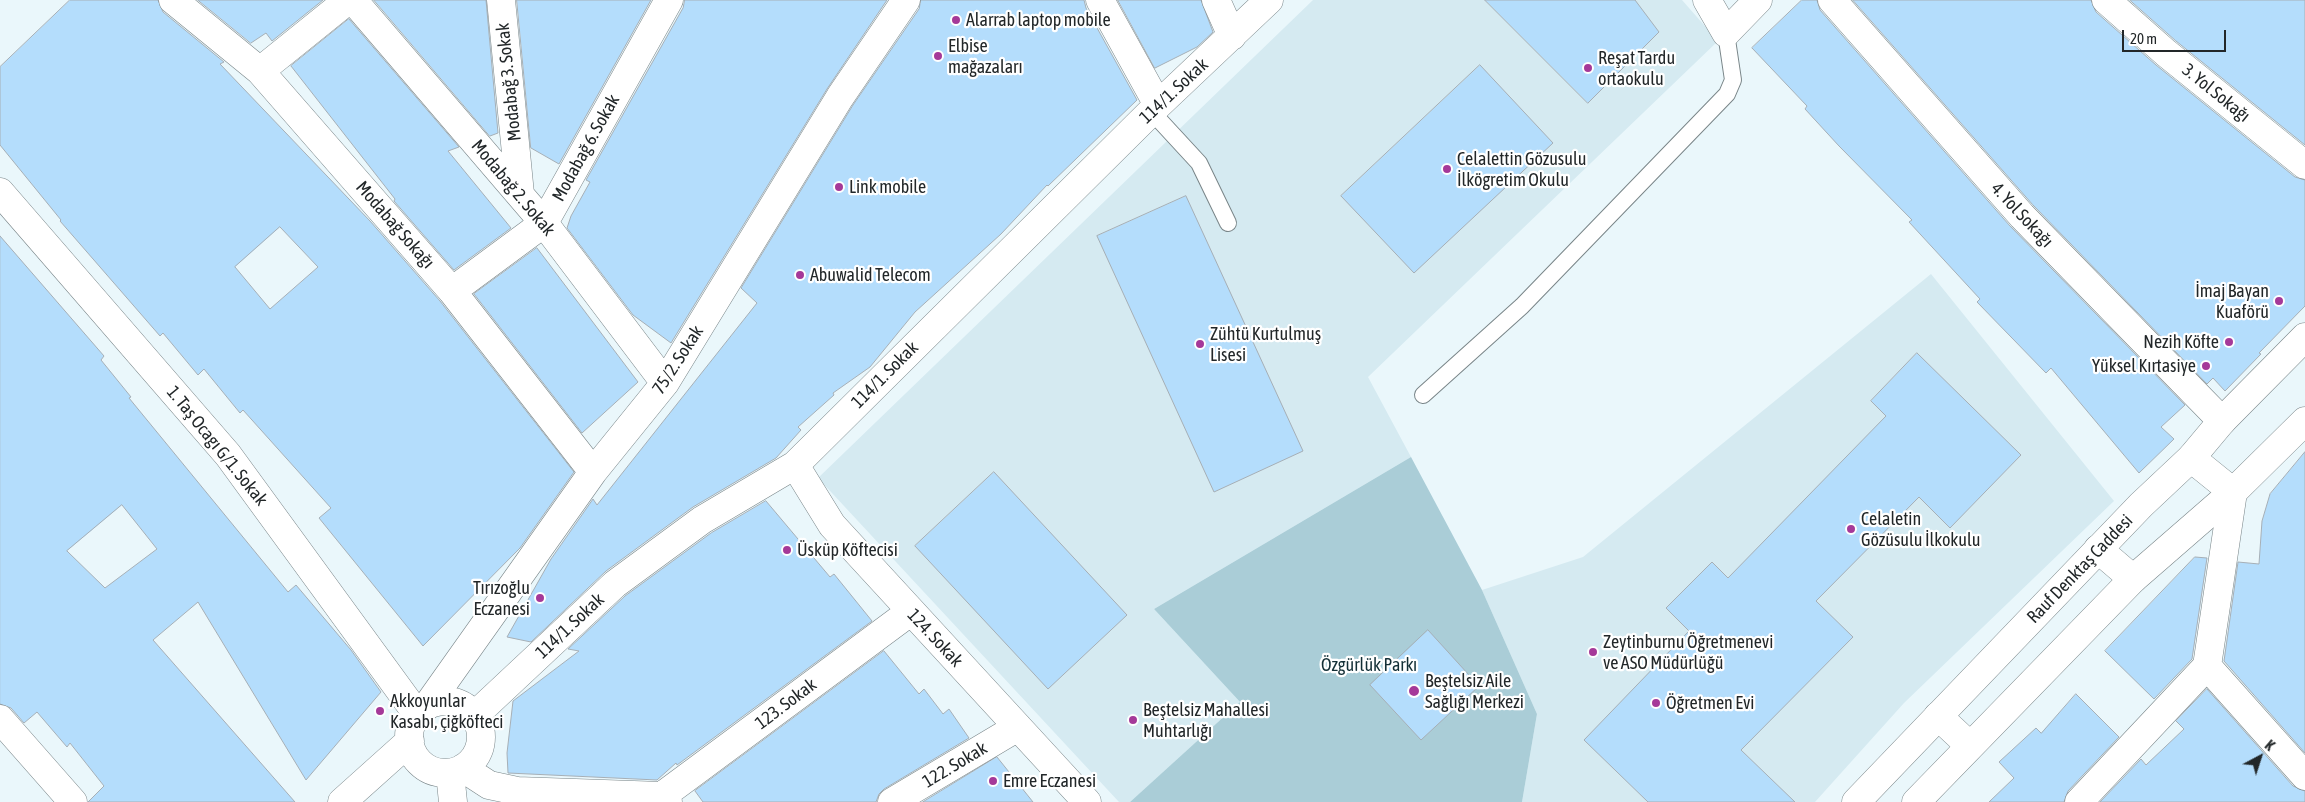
<!DOCTYPE html>
<html>
<head>
<meta charset="utf-8">
<style>
	body { margin:0 }
	#map { position:relative; width:2305px; height:802px; overflow:hidden; background:#eaf7fb; font-family:"Asap Condensed",sans-serif }
	canvas { display:block }
	.north { position:absolute; left:2235px; top:732px; width:50px; height:50px; -webkit-text-stroke:4px #fff; paint-order:stroke; rotate:40deg; font-size:14px; font-weight:700; line-height:20px; text-align:center; color:#222729 }
	.north::after { content:''; display:block; margin:auto; width:18px; height:22px; background:#222729; clip-path:polygon(50% 0,100% 100%,50% 72%,0 100%) }
	.scale { position:absolute; left:2122px; top:30px; width:104px; height:22px; box-sizing:border-box; border:2px solid #222729; border-top:0; padding-left:6px; font-size:15px; line-height:18px; white-space:nowrap; color:#222729; -webkit-text-stroke:4px #fff; paint-order:stroke }
</style>
</head>
<body>
<div id="map">
<canvas width="2305" height="802"></canvas>
<div class="north">K</div>
<div class="scale">20 m</div>
</div>
<script>
const context = document.querySelector('canvas').getContext('2d');
context.lineJoin = 'round';
function fill(path, color) { context.fillStyle = color; context.fill(path, 'evenodd'); }
function trace(path, color, width, dash) { context.strokeStyle = color; context.lineWidth = width; context.lineCap = dash ? 'butt' : 'round'; context.setLineDash(dash || []); context.stroke(path); }
function drawText(font, color, halo, rows, align = 'center') {
  context.font = font + ' "Asap Condensed",sans-serif'; context.lineWidth = 4.5; context.setLineDash([]); context.textBaseline = 'middle'; context.strokeStyle = halo; context.fillStyle = color; for (const [text, x, y, turn = 0] of rows) {
    context.save(); context.translate(x, y); context.rotate((+turn || 0) * Math.PI / 180); context.textAlign = isNaN(turn) ? turn : align; if (halo) context.strokeText(text, 0, 0); context.fillText(text, 0, 0); context.restore();
  }
}
fill(new Path2D(`
	M1313,0h369l36,41 -350,336 43,80 -257,152 86,93 -110,100h-11l-301,-324z
	M1931,274l183,227 -210,202 -89,99h-293l15,-88 -55,-124 101,-33z`), '#d5eaf1');
fill(new Path2D(`
	M1411,457l71,133 55,124 -15,88h-392l110,-100 -86,-93z`), '#aacdd7');
const building = new Path2D(`
	M70,0h88l5,12 61,50 -4,2 150,157 70,80 134,171 -54,76 -97,98 -104,-128 12,-10 -88,-98 -3,3 -36,-44 -6,6 -35,-42 -3,3 -100,-115 1,-1 -61,-75v-78zM280,227l38,40 -48,42 -35,-42z
	M198,0h125l-51,41 -6,-8 -15,10z
	M374,0h112l12,133 -8,3z
	M517,0h134l-92,164 -28,-16z
	M685,0h202l-60,89 -156,254 -38,-28 -66,-87 4,-12 19,-34 -4,-2 97,-172z
	M921,0h163l2,8 51,92 -89,86 -1,-1 -46,49 -86,78 -45,55 -37,26 1,2 -36,32 3,3 -25,28 -83,49 -87,64 -75,71 -24,-5 44,-78 42,-60 4,6 160,-202 -16,-15 112,-183 66,-96z
	M1118,0h83l12,32 -16,15 -42,21z
	M1485,0h150l24,32 -71,71z
	M1802,0h15l3,10 190,216 175,179 -24,22 13,12 -35,34 -88,-105 -5,5 -69,-71 3,-3 -71,-77 3,-2 -73,-74 -34,-37 2,-3 -55,-58z
	M1853,0h238l5,12 60,53 139,112 10,3v126l-46,47 2,1 -36,37 -12,-13 -6,6 -174,-179z
	M2130,0h175v145l-129,-104z
	M349,19l110,128 -11,4 63,77 -57,42 -60,-69 1,-2 -104,-133z
	M1480,65l73,78 -139,130 -73,-77z
	M1186,196l117,255 -89,41 -117,-256z
	M0,236l104,120 -3,4 30,37 -2,1 159,194 8,-7 55,65 30,42 -75,88 -108,-178 -45,38 142,162h-207l16,-16 -34,-43 -3,4 -30,-35 -13,11 -13,-15 -11,-4zM122,505l35,44 -52,39 -38,-37z
	M537,248l101,134 -56,51 -108,-139z
	M1917,353l104,102 -71,73 -31,-31 -103,104 37,36 -112,113 54,52h-147l-64,-62 105,-109 -23,-23 46,-46 16,16 158,-162 -15,-15z
	M2305,452v301l-81,-92 14,-99 21,2 3,-43 8,-27z
	M994,472l133,143 -79,74 -133,-143z
	M766,501l64,76 4,-3 38,47 -195,144 -1,-2 -19,17 -149,-7 -1,-20 6,-52 66,-50 -11,-2 57,-53 86,-63z
	M2195,557l12,1 -15,101 -38,40 -49,-48z
	M1428,630l51,56 -58,54 -51,-55z
	M884,651l35,43 5,-5 19,25 6,-5 20,29 -85,51 -5,5 -3,8h-173l-8,-11z
	M2207,689l86,97 12,5v11h-205l41,-43 5,6 38,-36 -8,-8z
	M2076,694l43,43 -51,54 -4,11h-75l25,-24 -15,-16 37,-34 5,5z
	M997,757l36,45h-110z`);
fill(building, '#b4ddfc');
trace(building, '#a6afb6', 1);
const service = new Path2D(`
	M1151,111l48,52 29,60
	M1423,395l99,-89 205,-212 6,-14 -7,-47`);
const minor = new Path2D(`
	M173,0l87,71 192,220 141,181
	M353,0l191,223 121,160
	M501,0l19,194
	M1100,0l58,105
	M1216,0l16,36
	M1707,0l19,33 32,-33
	M1832,0l190,216 200,205
	M2106,0l60,53 139,112
	M260,71l88,-71
	M0,192l228,263 189,259
	M452,291l92,-68 125,-223
	M795,465l37,60 255,277
	M2098,549l35,30
	M2207,666l98,110
	M409 737a36 36 0 1 1 72 0a36 36 0 1 1-72 0Z
	M427,706l166,-234 72,-89 175,-286 66,-97
	M474,716l141,-132 87,-64 93,-55 363,-360 111,-105
	M1938,716l31,29
	M0,719l73,83
	M463,768l26,17 28,6 145,5 6,6
	M450,773l3,29
	M662,796l248,-184
	M342,802l68,-61
	M892,802l126,-75
	M2079,802l128,-136 26,-174 -42,-34`);
const secondary = new Path2D(`
	M1856,802l285,-297 50,-47 31,-37 83,-84
	M1916,802l217,-223 100,-87 72,-71`);
trace(service, '#798588', 18);
trace(minor, '#798588', 29);
trace(secondary, '#798588', 29);
trace(service, '#fff', 16);
trace(minor, '#fff', 28);
trace(secondary, '#fff', 28);
for (const [x, y, r, color] of [
	[956,20,5,"#a53999"],
	[938,56,5,"#a53999"],
	[1588,68,5,"#a53999"],
	[1447,169,5,"#a53999"],
	[839,187,5,"#a53999"],
	[800,275,5,"#a53999"],
	[2279,301,5,"#a53999"],
	[2229,342,5,"#a53999"],
	[1200,344,5,"#a53999"],
	[2206,366,5,"#a53999"],
	[1851,529,5,"#a53999"],
	[787,550,5,"#a53999"],
	[540,598,5,"#a53999"],
	[1593,652,5,"#a53999"],
	[1414,691,6,"#a53999"],
	[1656,703,5,"#a53999"],
	[380,711,5,"#a53999"],
	[1133,720,5,"#a53999"],
	[993,781,5,"#a53999"]
]) { const dot = new Path2D(); dot.arc(x, y, r, 0, 2 * Math.PI); context.fillStyle = color; context.fill(dot); trace(dot, '#fff', 2); }
drawText('18px', '#222729', '#fff', [
	["Alarrab laptop mobile",966,20],
	["Elbise",948,46],
	["mağazaları",948,67],
	["Reşat Tardu",1598,58],
	["ortaokulu",1598,79],
	["Celalettin Gözusulu",1457,159],
	["İlkögretim Okulu",1457,180],
	["Link mobile",849,187],
	["Abuwalid Telecom",810,275],
	["İmaj Bayan",2269,291,"right"],
	["Kuaförü",2269,312,"right"],
	["Zühtü Kurtulmuş",1210,334],
	["Lisesi",1210,355],
	["Nezih Köfte",2219,342,"right"],
	["Yüksel Kırtasiye",2196,366,"right"],
	["Celaletin",1861,519],
	["Gözüsulu İlkokulu",1861,540],
	["Üsküp Köftecisi",797,550],
	["Tırızoğlu",530,588,"right"],
	["Eczanesi",530,609,"right"],
	["Zeytinburnu Öğretmenevi",1603,642],
	["ve ASO Müdürlüğü",1603,663],
	["Beştelsiz Aile",1425,681],
	["Sağlığı Merkezi",1425,702],
	["Akkoyunlar",390,701],
	["Kasabı, çiğköfteci",390,722],
	["Öğretmen Evi",1666,703],
	["Beştelsiz Mahallesi",1143,710],
	["Muhtarlığı",1143,731],
	["Emre Eczanesi",1003,781]
], 'left');
drawText('18px', '#222729', '#fff', [
	["Modabağ 3. Sokak",509,82,-96],
	["114/1. Sokak",1174,91,-43],
	["3. Yol Sokağı",2216,93,39],
	["Modabağ 6. Sokak",586,148,-61],
	["Modabağ 2. Sokak",513,188,50],
	["4. Yol Sokağı",2022,215,47],
	["Modabağ Sokağı",395,225,49],
	["75/2. Sokak",678,360,-57],
	["114/1. Sokak",885,375,-45],
	["1. Taş Ocagı G/1. Sokak",217,446,51],
	["Rauf Denktaş Caddesi",2080,569,-46],
	["114/1. Sokak",570,626,-43],
	["124. Sokak",935,638,47],
	["123. Sokak",786,704,-37],
	["122. Sokak",955,765,-31]
]);
drawText('18px', '#132f36', '#fff', [
	["Özgürlük Parkı",1369,665]
]);
</script>
</body>
</html>
